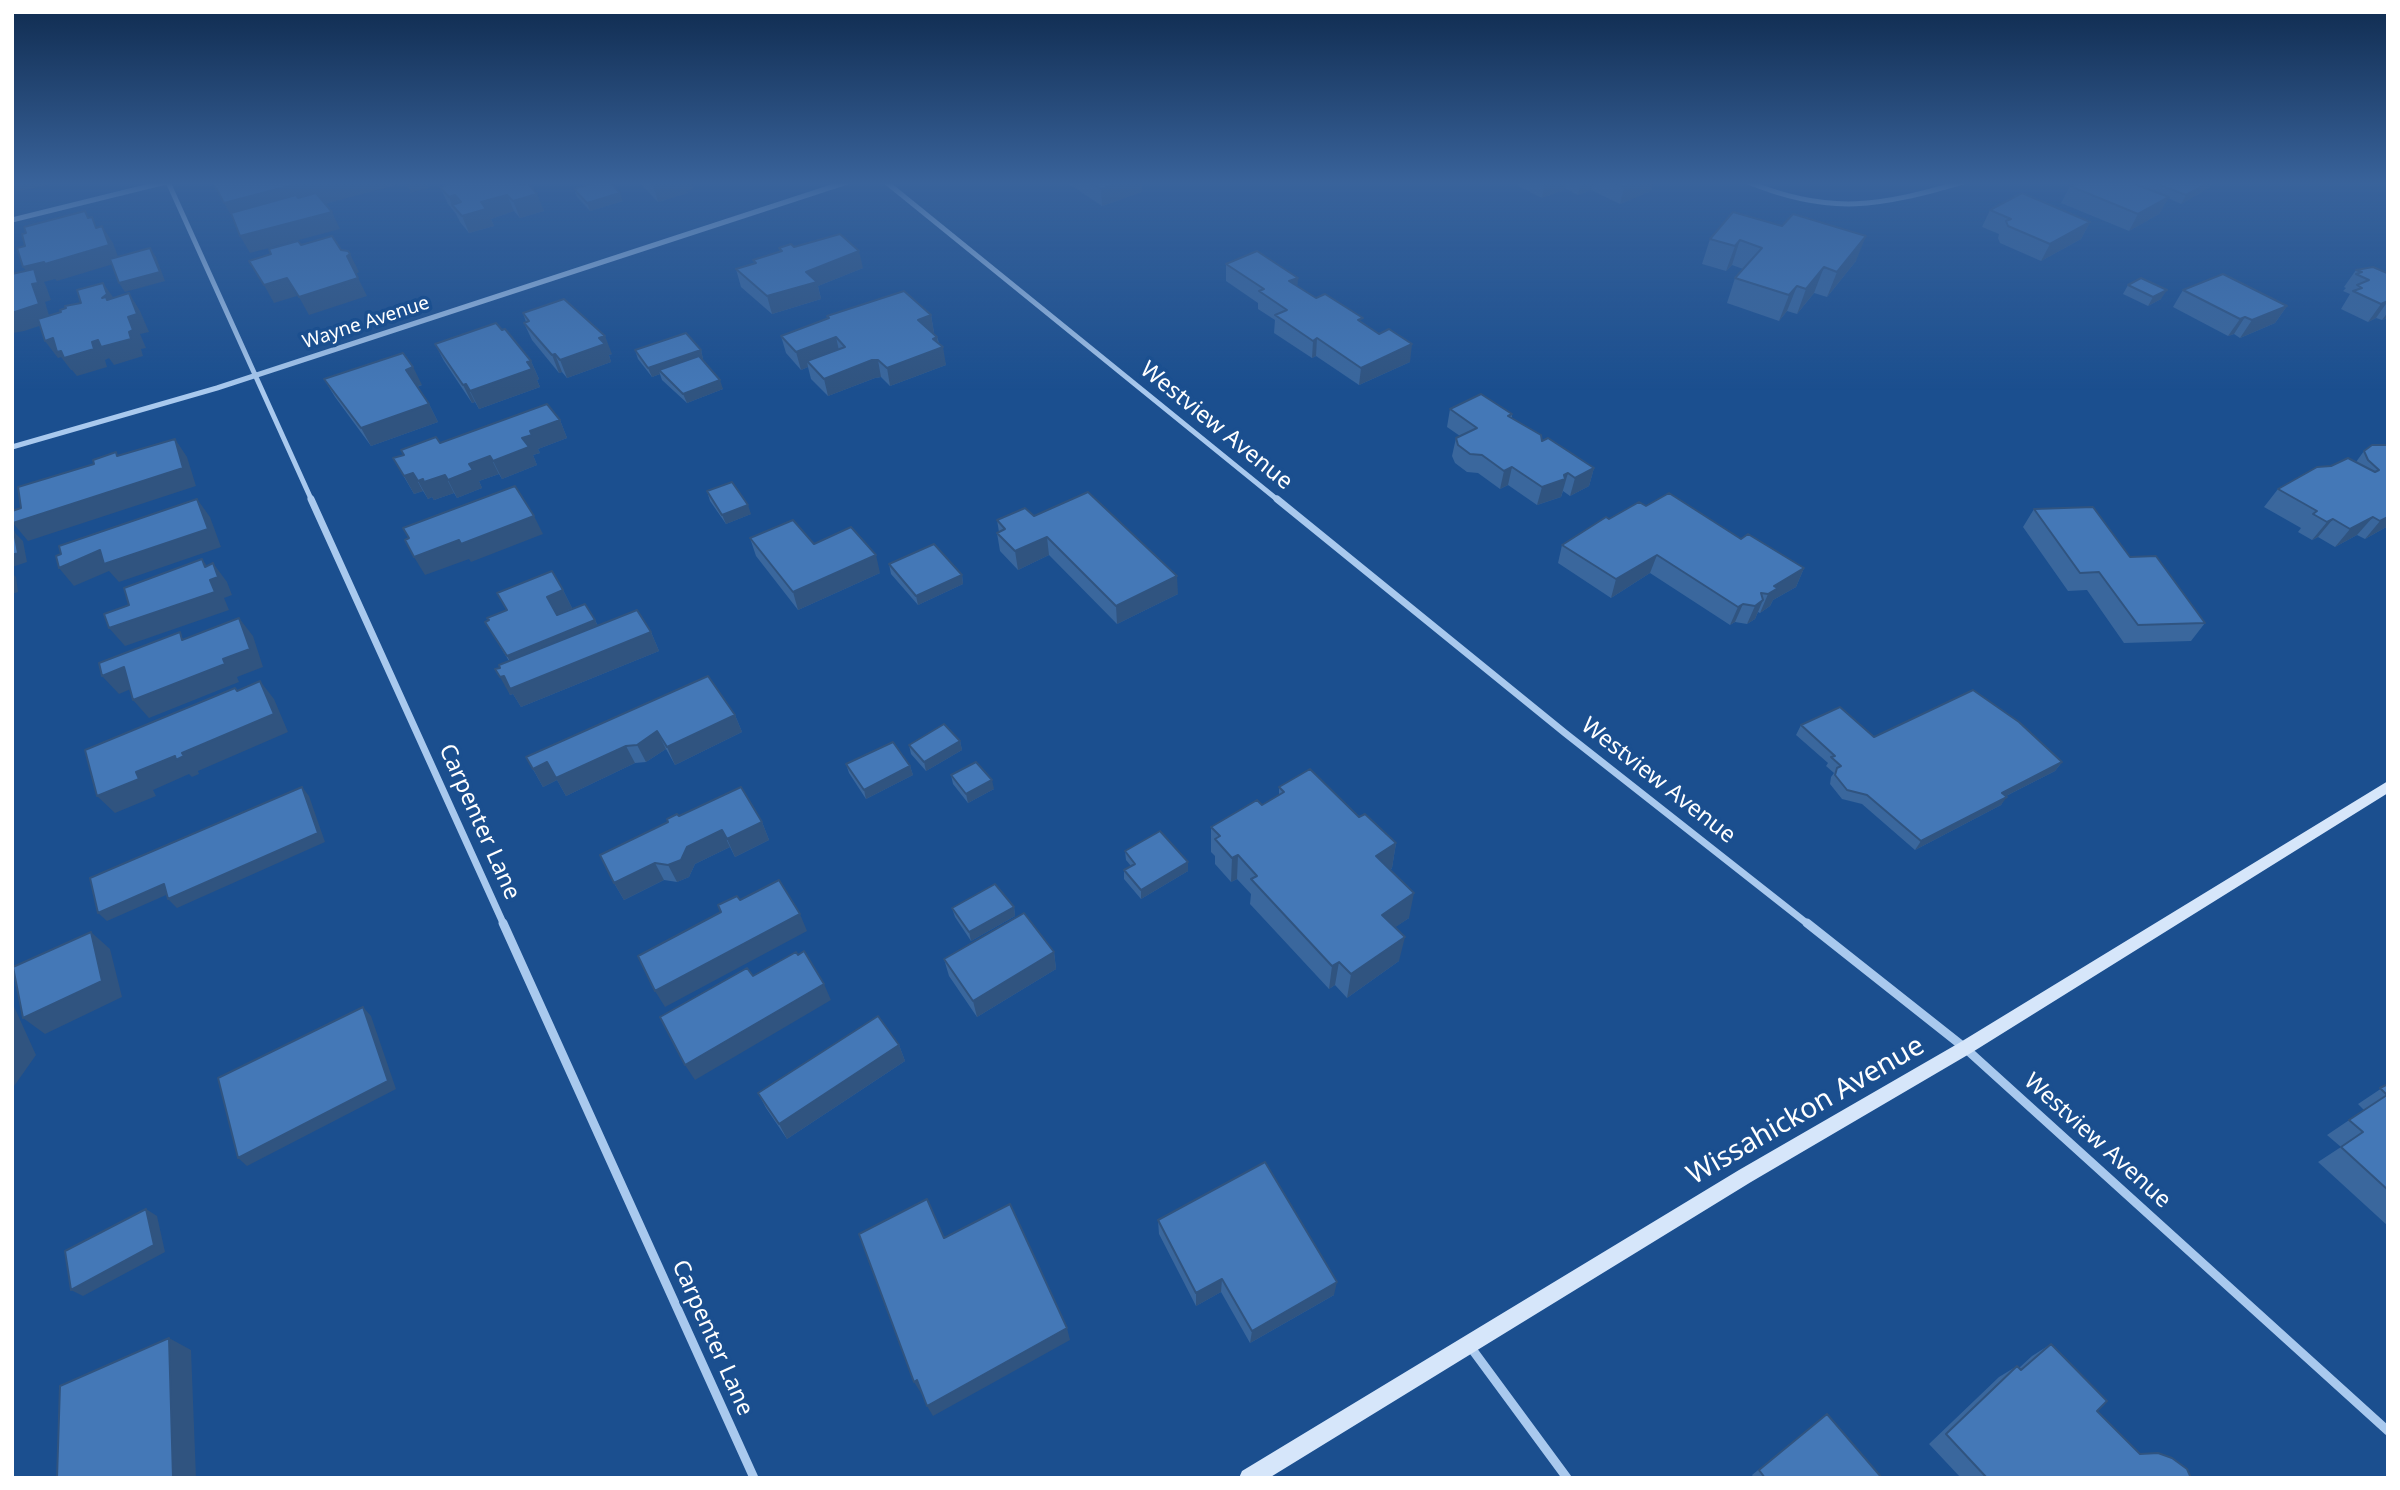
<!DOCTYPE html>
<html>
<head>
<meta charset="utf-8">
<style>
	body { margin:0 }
	#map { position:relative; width:2400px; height:1490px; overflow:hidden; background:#1b4f8f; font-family:"Noto Sans",sans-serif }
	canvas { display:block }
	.frame { position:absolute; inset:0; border:14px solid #fff; pointer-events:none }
</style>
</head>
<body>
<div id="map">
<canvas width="2400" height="1490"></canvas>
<div class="frame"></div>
</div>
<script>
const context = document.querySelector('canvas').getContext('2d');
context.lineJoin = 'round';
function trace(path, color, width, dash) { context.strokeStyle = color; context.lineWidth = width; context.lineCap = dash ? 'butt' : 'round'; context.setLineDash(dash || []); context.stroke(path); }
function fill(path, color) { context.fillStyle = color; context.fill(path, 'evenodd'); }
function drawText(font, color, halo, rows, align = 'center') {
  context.font = font + ' "Noto Sans",sans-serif'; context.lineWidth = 7; context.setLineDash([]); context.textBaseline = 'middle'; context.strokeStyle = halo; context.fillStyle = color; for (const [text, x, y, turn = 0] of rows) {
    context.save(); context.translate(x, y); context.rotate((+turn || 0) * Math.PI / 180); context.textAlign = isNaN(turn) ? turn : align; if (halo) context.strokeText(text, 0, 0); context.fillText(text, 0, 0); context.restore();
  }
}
trace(new Path2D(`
	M168,182l144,319
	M886,182l393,319
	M1748,182c83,34 132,24 215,0
	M12,220l154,-38
	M12,447l205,-59 630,-206`), '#a9c9ee', 5);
trace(new Path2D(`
	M311,499l193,426
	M1277,499l288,234 244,192`), '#a9c9ee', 7);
trace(new Path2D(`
	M503,923l251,555
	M1807,923l158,125 423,383
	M1469,1345l98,133`), '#a9c9ee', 9);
fill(new Path2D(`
	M2388,781v12l-417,260 -220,129 -482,296h-30l3,-7 497,-301 220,-127z`), '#d6e6fa');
fill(new Path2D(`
	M444,182h78l22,29 -24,7 -6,-7 -23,8 3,7 -25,7 -9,-11 -4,-8 -8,-10 -8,-17 6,-2z
	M638,182h64l-10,3 1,4 -6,2 1,2 -30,9z
	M1066,182h76v10l-40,14z
	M1519,182h134l-2,9 -31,13 -29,-14 -13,5 -12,-6 -24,9 -24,-12z
	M2139,182h73l-3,6 -28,16 -13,-6 -9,16 -30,17 -68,-28 9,-17 67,-1z
	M574,189l49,12 -33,10 -13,-14z
	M1990,210l100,12 -9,17 -40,22 -41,-18 -2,-5 1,-4 -17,-7z
	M1733,212l123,49 -29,36 -13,-4 -17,21 -10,-3 -8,10 -52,-18 8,-25 8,-9 -11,-4 -6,6 -24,-7 8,-25z
	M794,247l69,21 -45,18 3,13 -49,15 -31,-27 -5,-18 18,-6 -1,-3 27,-8 -1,-4z
	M1226,264l72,23 18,11 46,25 48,39 -51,23 -43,-29 -4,2 -38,-25 1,-13 -17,-11v-6l-32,-22z
	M2388,269v49l-6,2 -6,-2 -8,4 -27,-13 9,-15 -7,-3 3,-3 -2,-1 12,-17 29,2z
	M2128,285l33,14 -13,7 -25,-12z
	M2183,290l104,16 -12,17 -35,15 -6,-4 -6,2 -55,-29z
	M523,313l89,41 -3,1 2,7 -44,16 -5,-6 -3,1 -27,-33 -8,-17 2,-1z
	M931,315l3,18 -1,1 4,3 9,28 -56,21 -9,-9 -6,1 -47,18 -17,-17 -3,-12 -7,3 -15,-17 -5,-17 47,-17 -1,-3z
	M502,330l29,31 8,18 -2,1 3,7 -61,22 -4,-7 -3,1 -28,-42 -9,-17z
	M635,350h66l2,9 -1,1 21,29 -36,14 -25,-23 -2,-6 -8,3 -14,-18z
	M324,379l98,6 -5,2 12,17 9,18 -67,24 -36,-49z
	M1450,409l62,5v4l30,23 52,27 -5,18 -19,10 -7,-5 -2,6 -24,8 -29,-20 -8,4 -22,-16 -11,-1 -12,-9 -3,-7 4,-18 4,-2 -13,-9z
	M560,420l7,18 -29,11 2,4 -7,2 4,10 -35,14 -3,-5 -20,7 3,7 -25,10 -3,-5 -20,7 -2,-3 -4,2 -5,-8 -9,3 -21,-36 11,-3 -3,-5z
	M2388,445v81l-23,13 -8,-4 -22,12 -17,-10 -6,3 -14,-8 3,-4 -37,-21 14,-18 53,-23 25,-4 8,-11z
	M707,491l44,23 -25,10 -16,-23z
	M1646,506l95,33 63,29 -8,19 -23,13 -3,6 -10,7 -2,-1 -3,7 -8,5 -12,-2 -5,3 -80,-52 -39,25 -53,-35 4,-18 47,-26z
	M2034,509l96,48 75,66 -14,18 -67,2 -37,-53 -19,1 -45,-64z
	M1034,516l144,78 -61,30 -68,-69 -31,15 -18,-19 -3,-18 2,-1 -2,-12z
	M750,538l64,6 66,29 -82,37 -42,-54z
	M889,564l73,11 1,9 -45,21 -27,-31z
	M563,590l9,18 23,12 3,6 53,6 8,19 -138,56 -8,-13 -3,1 -10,-27 9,-7 -24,-39 22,-12 -10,-17z
	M735,715l7,17 -67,33 -9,-16 -20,13 -11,1 -69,33 -9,-16 -14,7 -17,-30z
	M1801,725l73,12 188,25 -7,9 -49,25 -5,9 -86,45 -53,-46 -20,-5 -12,-15 1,-7 3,-4 -8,-7 2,-3 -32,-28z
	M960,741l2,9 -36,21 -15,-17 -2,-9z
	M846,764l64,2 3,9 -47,24 -17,-26z
	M951,775l43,14 -26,14 -15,-19z
	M1279,787l80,30 37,26 -4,25 -2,2 19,48 -14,9 4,34 -52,37 -12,-13 -6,4 -79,-85 1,-10 -14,-15 -6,3 -16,-18v-8l-4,-4v-25l51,-22 17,-10z
	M679,816l83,6 7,18 -34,17 -5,-10 -35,17 -6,13 -12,5 -13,-2 -40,20 -10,-17z
	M1125,851l63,11v9l-47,28 -17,-20v-9l7,-4 -5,-6z
	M1014,907l1,9 -44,25 -16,-24 -3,-9z
	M1054,952l2,17 -79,48 -28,-41 -5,-17z
	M899,1045l6,16 -118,78 -21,-31 -8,-15z
	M2388,1084v142l-70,-64 23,-15 -14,-12 37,-25 -6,-6z
	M1158,1220l176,75 -84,48 -29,-51 -25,14 -37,-72z
	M2051,1344l46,67 43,43 51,24h-230l-32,-34 70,-67 18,-11 2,2 13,-12z
	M1827,1414l55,64h-128l-2,-3z`), '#3a679d');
fill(new Path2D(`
	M12,182h34l1,3 -30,7 -3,-5 -2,-1z
	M304,182h99l1,1 -166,44 -14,-24z
	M406,182h20l3,6 -18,5z
	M664,182h38l-10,3 1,4 -6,2 1,2 -30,9 -5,-17z
	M1122,182h20v10l-40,14 -1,-17z
	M1545,182h22l-1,7 -24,9z
	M1581,182h12l-2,8 -13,5z
	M1637,182h16l-2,9 -31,13 4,-17z
	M2210,182h2l-3,6 -28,16 5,-9z
	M620,193l3,8 -33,10 -3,-8z
	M537,194l7,17 -24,7 -7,-17z
	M455,195l8,17 -11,-7 -3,-8z
	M507,195l7,16 -23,8 3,7 -25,7 -7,-17 19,-14z
	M2169,197l-10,17 -30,17 9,-17z
	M332,212l8,17 -90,24 -10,-17z
	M2090,222l-9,17 -40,22 9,-17z
	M102,226l11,17 7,19 -63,19 -2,-2 -11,3 2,4 5,14 -6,2 6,20 -27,9 -11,2 -1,-20 20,-29h3l-12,-17z
	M1866,236l-10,25 -29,36 10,-25z
	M1740,240l-8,25 -6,6 9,-25z
	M150,248l6,9 9,24 -40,11 -6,-9z
	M859,251l4,17 -45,18 3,13 -49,15 -5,-18 39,-24z
	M350,254l9,18 -3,2 -9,-18z
	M1824,267l-10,26 -17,21 9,-25z
	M287,278l10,18 -23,7 -10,-18z
	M358,278l9,18 -58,19 -10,-18z
	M1298,278l-1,17 -8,-14z
	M103,283l12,17 -1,15 -12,-17z
	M1797,286l-10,25 -8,10 10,-26z
	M2167,290l-6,9 -13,7 5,-9z
	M129,293l11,18 9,21 -9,2 6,14 -5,1 2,7 -29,9 -5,-7 -4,2 2,7 -30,9 -5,-6h-1l-10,-13 -3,1 -13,-17 8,-3 39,4 37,-10z
	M2388,301l-12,17 -8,4 13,-18z
	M2287,306l-12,17 -35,15 12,-18z
	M2388,312v6l-6,2z
	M931,315l3,18 -13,5 -3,-18z
	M2245,317l-11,17 -6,2 12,-17z
	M605,336l7,18 -3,1 2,7 -44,16 -7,-18 39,-22z
	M836,337l4,18 -33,6 1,6 -7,3 -5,-18z
	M937,337l2,12 4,-2 3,18 -56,21 -3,-18z
	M1317,338l-1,18 -4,2 1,-17z
	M1412,344l-2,18 -51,23 2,-17z
	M701,350l2,9 -41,14 -3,-3 1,4 -8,3 -4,-9z
	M555,354l7,18 -3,1 -7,-18z
	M872,360h6l3,17 -6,1 -47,18 -4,-17z
	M531,361l8,18 -2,1 3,7 -61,22 -9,-18z
	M413,367l9,18 -7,2 -9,-17z
	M720,380l3,9 -36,14 -4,-9z
	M466,384l9,18 -3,1 -9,-18z
	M429,404l9,18 -67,24 -10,-18z
	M560,420l7,18 -29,11 2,4 -7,2 4,10 -35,14 -9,-18 37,-30z
	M175,439l12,18 9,29 -168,55 -15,-18z
	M490,456l9,18 -20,7 3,7 -25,10 -9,-18 21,-16z
	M1512,467l-4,18 -8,4 4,-18z
	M1594,468l-5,18 -19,10 5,-18z
	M413,473l10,18 -9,3 -10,-18z
	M1568,473l-7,24 -24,8 5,-18z
	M445,475l9,18 -20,7 -2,-3 -4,2 -10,-18z
	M197,499l13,18 11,30 -102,35 -10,-11 -35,15 -15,-18z
	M748,505l3,9 -25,10 -4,-9z
	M534,516l9,18 -72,28 -2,-3 -44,16 -11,-18 45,-17z
	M2373,517l-16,18 -22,12 15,-18z
	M2388,517v9l-23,13 15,-18z
	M2333,519l-15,18 -6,3 15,-18z
	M14,532l9,9 4,21 -15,5z
	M1047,537l2,18 -31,15 -3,-19z
	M876,555l4,18 -82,37 -5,-18z
	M1657,555l-7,18 -39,25 5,-19z
	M202,559l14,19 -3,-15 14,19 5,13 -8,3 5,12 -104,36 -16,-18 96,-61z
	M1804,568l-8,19 -23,13 -3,6 -10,7 8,-19 6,-8z
	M12,573l4,4 2,15 -6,2z
	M962,575l1,9 -45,21 -2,-9z
	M1177,576l1,18 -61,30 -1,-18z
	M563,590l9,18 -16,7 -9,-18z
	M1763,600l-8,19 -8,5 8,-18z
	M1743,604l-8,18 -5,3 8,-18z
	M239,618l14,18 10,31 -26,10 2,5 -90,36 -16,-18z
	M595,620l8,18 -86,36 -10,-18z
	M651,632l8,19 -138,56 -8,-13 -3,1 -10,-18z
	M124,667l16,18 -21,9 -17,-18z
	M260,681l14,18 14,33 -90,39 1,3 -7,3 -3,-3 -36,16 3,6 -41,17 -18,-17 39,-24 46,-19z
	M735,715l7,17 -67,33 -8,-18z
	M657,731l9,18 -20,13 -9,-17z
	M960,741l2,9 -36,21 -2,-9z
	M626,746l9,17 -69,33 -9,-16 -14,7 -10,-18 14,-7z
	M2062,762l-7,9 -59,30 6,-8z
	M910,766l3,9 -47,24 -2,-9z
	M992,780l2,9 -26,14 -2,-9z
	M302,787l7,9 16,46 -148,66 -9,-9z
	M2007,797l-6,8 -86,45 6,-9z
	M762,822l7,18 -34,17 -8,-18z
	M722,830l8,17 -35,17 -6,13 -12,5 -9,-17 19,-18z
	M1396,843l-4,25 -20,13 4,-25z
	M1238,855l-1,24 -6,3 1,-24z
	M1188,862v9l-47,28v-9z
	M655,863l9,17 -40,20 -10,-17z
	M164,884l9,8 -66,29 -9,-8z
	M1414,893l-5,25 -31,21 4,-24z
	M1014,907l1,9 -44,25 -2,-9z
	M800,914l7,17 -142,76 -10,-16z
	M91,932l19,17 12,48 -77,37 -22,-16z
	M1405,937l-6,24 -52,37 4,-24z
	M1054,952l2,17 -79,48 -4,-16z
	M1339,962l-4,23 -6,4 3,-23z
	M824,984l7,16 -136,80 -10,-15z
	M12,1002l24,53 -24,34z
	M363,1007l8,9 25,73 -149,77 -9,-8z
	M899,1045l6,16 -118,78 -8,-15z
	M146,1209l11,7 8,36 -82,44 -12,-6z
	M1222,1279l-1,13 -25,14v-13z
	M1337,1282l-3,13 -84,48 2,-12z
	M1067,1328l3,12 -137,76 -6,-10z
	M169,1338l22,12 5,128h-23z
	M917,1380l7,12 -3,1 -7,-11z`), '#305480');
const building = new Path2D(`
	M213,182h91l-80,21z
	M444,182h74l3,3 7,-2 9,11 -24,7 -6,-6 -26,7 5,7 -24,7 -10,-11 9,-3 -6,-7 -6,2 -9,-10 7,-2z
	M597,182h12l11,11 -33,10 -13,-14z
	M649,182h15l-11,3z
	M1090,182h32l-21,7z
	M1613,182h24l-13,5z
	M2078,182h51l40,15 -31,17 -68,-28z
	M2152,182h58l-24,13z
	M316,193l16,19 -92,24 -9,-23 65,-18 2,3z
	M2022,193l68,29 -40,22 -42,-18 -2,-5 5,-2 -21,-9z
	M85,211l3,7 4,-1 4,11 6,-2 7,19 -64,19 -1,-2 -21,5 -6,-19 8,-2 -3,-12 4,-1 -2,-6z
	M1733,212l49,14 11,-12 73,22 -29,36 -13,-5 -18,22 -9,-3 -8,9 -54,-17 27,-30 -22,-8 -5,6 -25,-7z
	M840,234l19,17 -53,21 11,10 -50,14 -31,-27 20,-6 -3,-3 29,-9 -3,-3 12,-4 3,3z
	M332,236l9,14 7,1 2,3 -3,2 11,22 -59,19 -12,-19 -23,7 -15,-24 22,-7 -2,-5 29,-8 3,4z
	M150,248l10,24 -41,11 -9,-24z
	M1257,251l41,27 -9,3 27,17 9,-4 38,24 -5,2 21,14 10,-5 23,15 -51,24 -44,-30 -4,3 -38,-26 12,-5 -28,-19 5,-2 -38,-25z
	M2373,267l14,6 1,-1v29l-7,3 -28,-13 9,-3 -5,-3 12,-5 -13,-6 6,-2 -6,-2z
	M34,269l4,14 -6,1 7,20 -27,9v-39z
	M2223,274l64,32 -35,14 -7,-3 -5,2 -57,-29z
	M2141,278l26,12 -14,7 -25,-12z
	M103,283l4,11 -5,4 4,-1 1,3 22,-7 8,21 -9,3 5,13 -4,2 2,7 -30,8 -3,-7 -6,2 2,7 -30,9 -3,-7 -4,1 -4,-14 -8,3 -7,-22 23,-7 -1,-2 6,-2 -1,-2 16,-3 -4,-13z
	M904,291l27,24 -13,5 19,17 -4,2 10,8 -56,21 -9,-8h-6l-48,19 -17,-18 38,-14 -9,-10 -40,15 -15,-16 48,-18 -2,-2z
	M564,299l41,37 -6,2 6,6 -45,16 -5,-6 -3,1 -28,-32 5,-2 -6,-8z
	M496,323l6,7 3,-1 26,32 -4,1 5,7 -62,22 -4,-7 -3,1 -28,-41z
	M686,333l15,17 -53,18 -13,-18z
	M403,353l10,14 -7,3 23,34 -68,24 -37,-49z
	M699,356l21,24 -37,14 -24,-24z
	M1481,394l31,20 -4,2 33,19 1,6 6,-3 46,30 -19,10 -7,-5 -4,2 1,4 -23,8 -30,-20 -8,4 -22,-16 -12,-1 -12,-9 -2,-7 21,-10 -27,-19z
	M547,404l13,16 -30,11 2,4 -10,3 7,9 -36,14 -3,-5 -21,8 4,6 -25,10 -3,-5 -21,7 -1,-3 -5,2 -5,-8 -9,3 -11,-18 11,-3 -3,-5 35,-13 4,6z
	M175,439l8,29 -170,55 -1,-12 9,-3 -3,-21 76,-23 -1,-4 23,-8 1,4z
	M2372,445h16v72l-8,4 -7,-4 -23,12 -17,-10 -6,3 -14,-8 4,-3 -39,-22 39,-22 14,-1 17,-8 27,14 4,-2 -11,-10 -4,-9z
	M732,482l16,23 -26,10 -15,-24z
	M515,486l19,30 -73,28 -2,-4 -45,17 -9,-17 4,-2 -6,-10z
	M1088,492l89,84 -61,30 -69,-69 -32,14 -18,-18 8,-4 -8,-9 28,-12 9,8z
	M1669,493l72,46 7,-5 56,34 -30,18 4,2 -10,6 -7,-1 2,7 -8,6 -12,-2 -5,3 -81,-52 -41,24 -54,-34 44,-28 3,2 30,-17 7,4z
	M197,499l11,30 -104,35 -4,-14 -41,18 -3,-12 5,-2 -2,-8z
	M2093,507l37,50 26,-1 49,67 -67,2 -39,-53 -19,1 -46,-64z
	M793,520l21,24 37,-17 25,28 -83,37 -43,-54z
	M14,532l4,21 -6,2v-22z
	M934,544l28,31 -46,21 -27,-32z
	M202,559l3,8 8,-4 5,14 -8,3 5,12 -106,36 -5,-14 25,-9 -5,-17z
	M552,571l11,19 -16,7 10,18 28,-11 10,16 -88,36 -22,-34 4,-2 -2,-2 20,-8 -10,-17z
	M637,610l14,22 -141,57 -6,-13 -4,1 -5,-8 5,-1 -1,-3z
	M239,618l11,31 -27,10 2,5 -92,36 -9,-33 -22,9 -3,-13 81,-31 2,8z
	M708,676l27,39 -68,32 -10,-16 -20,14 -11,1 -70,32 -9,-16 -14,7 -7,-12z
	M260,681l14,33 -92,39 2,3 -8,4 -1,-4 -39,16 3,7 -42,17 -12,-46 150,-62 2,3z
	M1973,690l46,32 43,40 -60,31 5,4 -86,44 -54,-46 -20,-5 -12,-15 2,-7 4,-2 -10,-9 4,-1 -34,-31 39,-18 34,30z
	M944,724l16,17 -36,21 -15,-17z
	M893,742l17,24 -46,24 -18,-26z
	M976,762l16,18 -26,14 -15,-19z
	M1310,769l49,48 6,-3 31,29 -20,13 38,37 -32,22 23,22 -54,37 -12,-12 -7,4 -81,-87 6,-3 -19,-21 -6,3 -17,-19 5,-3 -9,-9 46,-27 5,5 22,-13 -5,-5z
	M302,787l16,46 -150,66 -4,-15 -66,29 -8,-35z
	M741,787l21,35 -35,17 -5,-9 -35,17 -6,13 -13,5 -13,-2 -41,20 -14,-28 68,-33 -1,-3 10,-5 2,2z
	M1160,831l28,31 -47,28 -17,-20 11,-6 -10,-13z
	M779,880l21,34 -145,77 -17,-35 83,-44 -3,-7 19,-9 3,4z
	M995,884l19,23 -45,25 -17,-24z
	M1024,913l30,39 -81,49 -29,-42z
	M91,932l11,49 -79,37 -10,-51z
	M804,951l20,33 -139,81 -25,-48 87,-49 6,8 43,-24 2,3z
	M363,1007l25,74 -150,77 -20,-80z
	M878,1016l21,29 -120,79 -21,-31z
	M2388,1084v106l-47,-43 22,-15 -14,-12 38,-25 -7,-7z
	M1265,1162l72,120 -85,49 -30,-52 -26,14 -38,-73z
	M927,1199l17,39 66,-34 57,124 -140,78 -10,-26 -3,2 -55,-148z
	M146,1209l8,36 -83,45 -6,-39z
	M169,1338l4,140h-116l3,-92z
	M2051,1344l56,57 -10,10 43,43 18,-1 14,5 15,11 4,9h-204l-41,-44 71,-68 4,4z
	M1827,1414l55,64h-117l-6,-8z`);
fill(building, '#4478b7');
trace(building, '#305480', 2);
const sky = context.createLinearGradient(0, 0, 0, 390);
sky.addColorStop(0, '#0f2b4f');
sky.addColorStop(0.47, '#39639b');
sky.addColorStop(1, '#39639b00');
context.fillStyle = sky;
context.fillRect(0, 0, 2400, 390);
drawText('19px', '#fff', '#1b4f8f', [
	["Wayne Avenue",366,323,-18]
]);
drawText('23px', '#fff', '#1b4f8f', [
	["Westview Avenue",1216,426,39],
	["Westview Avenue",1658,781,38],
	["Carpenter Lane",479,822,66],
	["Westview Avenue",2097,1141,42],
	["Carpenter Lane",712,1338,66]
]);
drawText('28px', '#fff', '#1b4f8f', [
	["Wissahickon Avenue",1806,1111,-30]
]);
</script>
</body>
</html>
